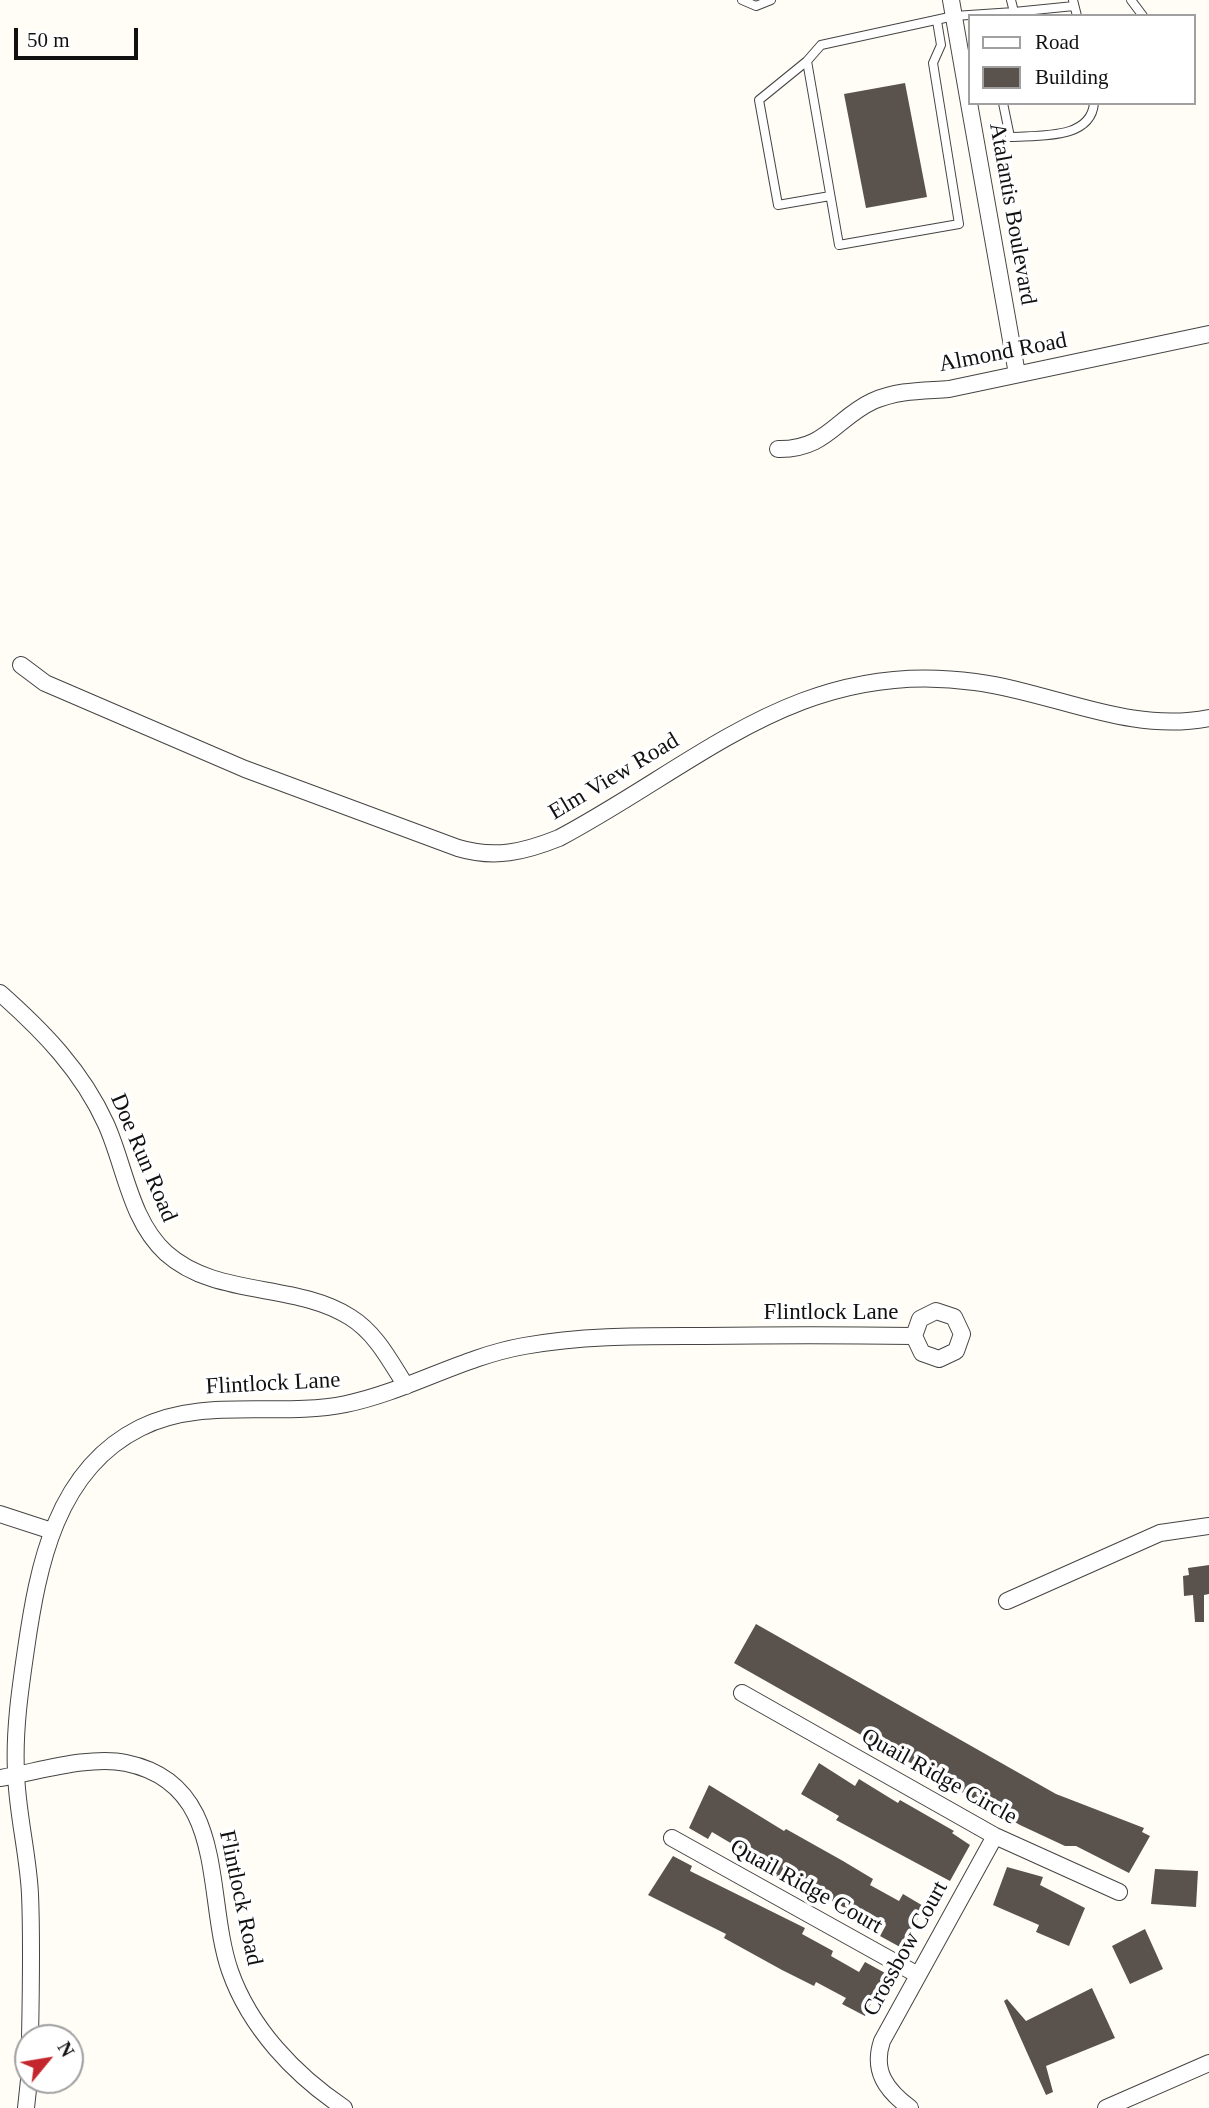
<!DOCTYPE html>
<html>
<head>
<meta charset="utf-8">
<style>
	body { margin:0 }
	#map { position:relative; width:1209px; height:2108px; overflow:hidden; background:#fffdf5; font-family:"Times New Roman",serif }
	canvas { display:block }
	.legend { position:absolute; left:968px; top:14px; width:228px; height:91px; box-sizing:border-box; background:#fff; border:2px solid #a0a0a0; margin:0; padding:9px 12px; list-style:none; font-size:21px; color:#111 }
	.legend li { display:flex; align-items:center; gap:14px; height:35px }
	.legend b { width:35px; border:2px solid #a0a0a0 }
	.north { position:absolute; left:14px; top:2024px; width:70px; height:70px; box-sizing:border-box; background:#fff; border:2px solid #a0a0a0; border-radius:50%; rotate:60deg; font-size:19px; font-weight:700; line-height:28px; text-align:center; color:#111 }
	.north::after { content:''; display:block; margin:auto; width:24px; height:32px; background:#c4262e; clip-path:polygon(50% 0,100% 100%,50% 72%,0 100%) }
	.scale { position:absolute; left:14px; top:28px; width:124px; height:32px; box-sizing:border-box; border:4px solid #111; border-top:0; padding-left:9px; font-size:21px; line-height:24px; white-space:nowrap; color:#111; -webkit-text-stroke:5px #fff; paint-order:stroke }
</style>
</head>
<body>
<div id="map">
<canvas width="1209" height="2108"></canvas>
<ul class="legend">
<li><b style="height:9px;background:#fff"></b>Road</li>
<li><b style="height:19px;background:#5a524d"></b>Building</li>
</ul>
<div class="north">N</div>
<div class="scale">50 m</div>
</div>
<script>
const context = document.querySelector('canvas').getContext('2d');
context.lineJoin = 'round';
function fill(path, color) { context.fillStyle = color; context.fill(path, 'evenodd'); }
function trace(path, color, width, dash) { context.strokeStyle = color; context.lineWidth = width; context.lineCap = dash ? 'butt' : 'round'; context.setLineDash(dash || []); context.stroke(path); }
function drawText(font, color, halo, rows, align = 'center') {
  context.font = font + ' "Times New Roman",serif'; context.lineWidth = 7; context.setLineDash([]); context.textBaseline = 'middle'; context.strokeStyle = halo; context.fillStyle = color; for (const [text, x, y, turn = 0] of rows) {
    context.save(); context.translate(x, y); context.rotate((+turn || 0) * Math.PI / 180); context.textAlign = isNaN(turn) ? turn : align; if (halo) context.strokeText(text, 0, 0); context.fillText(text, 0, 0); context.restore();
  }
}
fill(new Path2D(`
	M905,83l22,114 -61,11 -22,-114z
	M1209,1565v29l-5,1v27h-9l-2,-27 -9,1 -1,-20 6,-1 -1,-7z
	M756,1624l300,170 88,34 -2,4 8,4 -21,37 -53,-27h-11l-45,-21 -286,-162z
	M819,1763l36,23 4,-7 39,24 2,-3 54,31 -2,2 18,12 -20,36 -114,-61 3,-4 -38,-22z
	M709,1785l75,46 2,-2 57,32 30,18 -3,6 29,16 4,-7 22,13 -25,40 -20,-11 6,-11 -30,-16 -2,4 -31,-17 -3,5 -57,-32 3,-5 -54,-32 -4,7 -19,-11z
	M673,1856l19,10 -2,5 115,57 -3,6 31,17 -2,5 28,16 6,-10 20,11 -20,43 -23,-12 4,-6 -30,-16 -2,4 -32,-16 -58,-32 2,-4 -78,-39z
	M1007,1867l36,10 -3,8 45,23 -16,38 -33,-14 3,-7 -46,-20z
	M1155,1869l43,2 -2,36 -45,-3z
	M1145,1929l18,40 -33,15 -18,-38z
	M1092,1988l23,50 -69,28 7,26 -7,3 -42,-94 3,-2 19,22z`), '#5a524d');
const service = new Path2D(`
	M742,0l14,6 15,-6
	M1073,0l4,16
	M1131,0l12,16
	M1014,12l60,-6
	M937,21l4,24 -8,18 26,161 -120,21 -32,-184 14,-16 133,-29 60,-4 -3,-12
	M807,61l-48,39 19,105 52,-9
	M1003,103l7,34c29,-2 81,3 84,-34`);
const minor = new Path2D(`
	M951,0l18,103
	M969,103l48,271
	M778,449c48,1 58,-31 95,-48 26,-11 48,-10 76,-12l260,-55
	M21,665l24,18 200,86 213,79c37,11 66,4 101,-10 141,-75 242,-181 416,-156 79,10 153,52 234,36
	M0,993c43,38 82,78 106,131 19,42 24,96 60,129 50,45 129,29 184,64 26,16 40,44 56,69
	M0,1514l52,17
	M1007,1601l153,-68 49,-7
	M742,1693l253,143 124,56
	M0,1778c37,-6 90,-23 126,-15 103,21 78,133 104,208 20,57 65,104 114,137
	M672,1838l246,137
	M30,2038c1,-48 2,-97 0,-144 -2,-41 -13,-81 -14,-122 -2,-41 4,-82 10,-123 12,-83 30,-179 114,-221 63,-32 138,-10 206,-24 62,-13 116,-47 178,-58 60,-11 120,-10 180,-10 70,-1 140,-1 210,0l8,17 17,6 17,-8 6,-17 -8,-17 -18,-6 -16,8 -6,17
	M26,2108l3,-28
	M910,2108c-24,-18 -38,-37 -28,-67l113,-205
	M1106,2108l103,-45`);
trace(service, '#444', 10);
trace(minor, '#444', 18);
trace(service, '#fff', 8);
trace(minor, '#fff', 16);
drawText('23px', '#111', '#fff', [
	["Atalantis Boulevard",1012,214,80],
	["Almond Road",1003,353,-11],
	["Elm View Road",614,777,-31],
	["Doe Run Road",143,1158,67],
	["Flintlock Lane",831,1313],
	["Flintlock Lane",273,1384,-3],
	["Quail Ridge Circle",939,1777,29],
	["Quail Ridge Court",806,1887,29],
	["Flintlock Road",240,1898,78],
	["Crossbow Court",906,1949,-61]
]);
</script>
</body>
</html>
